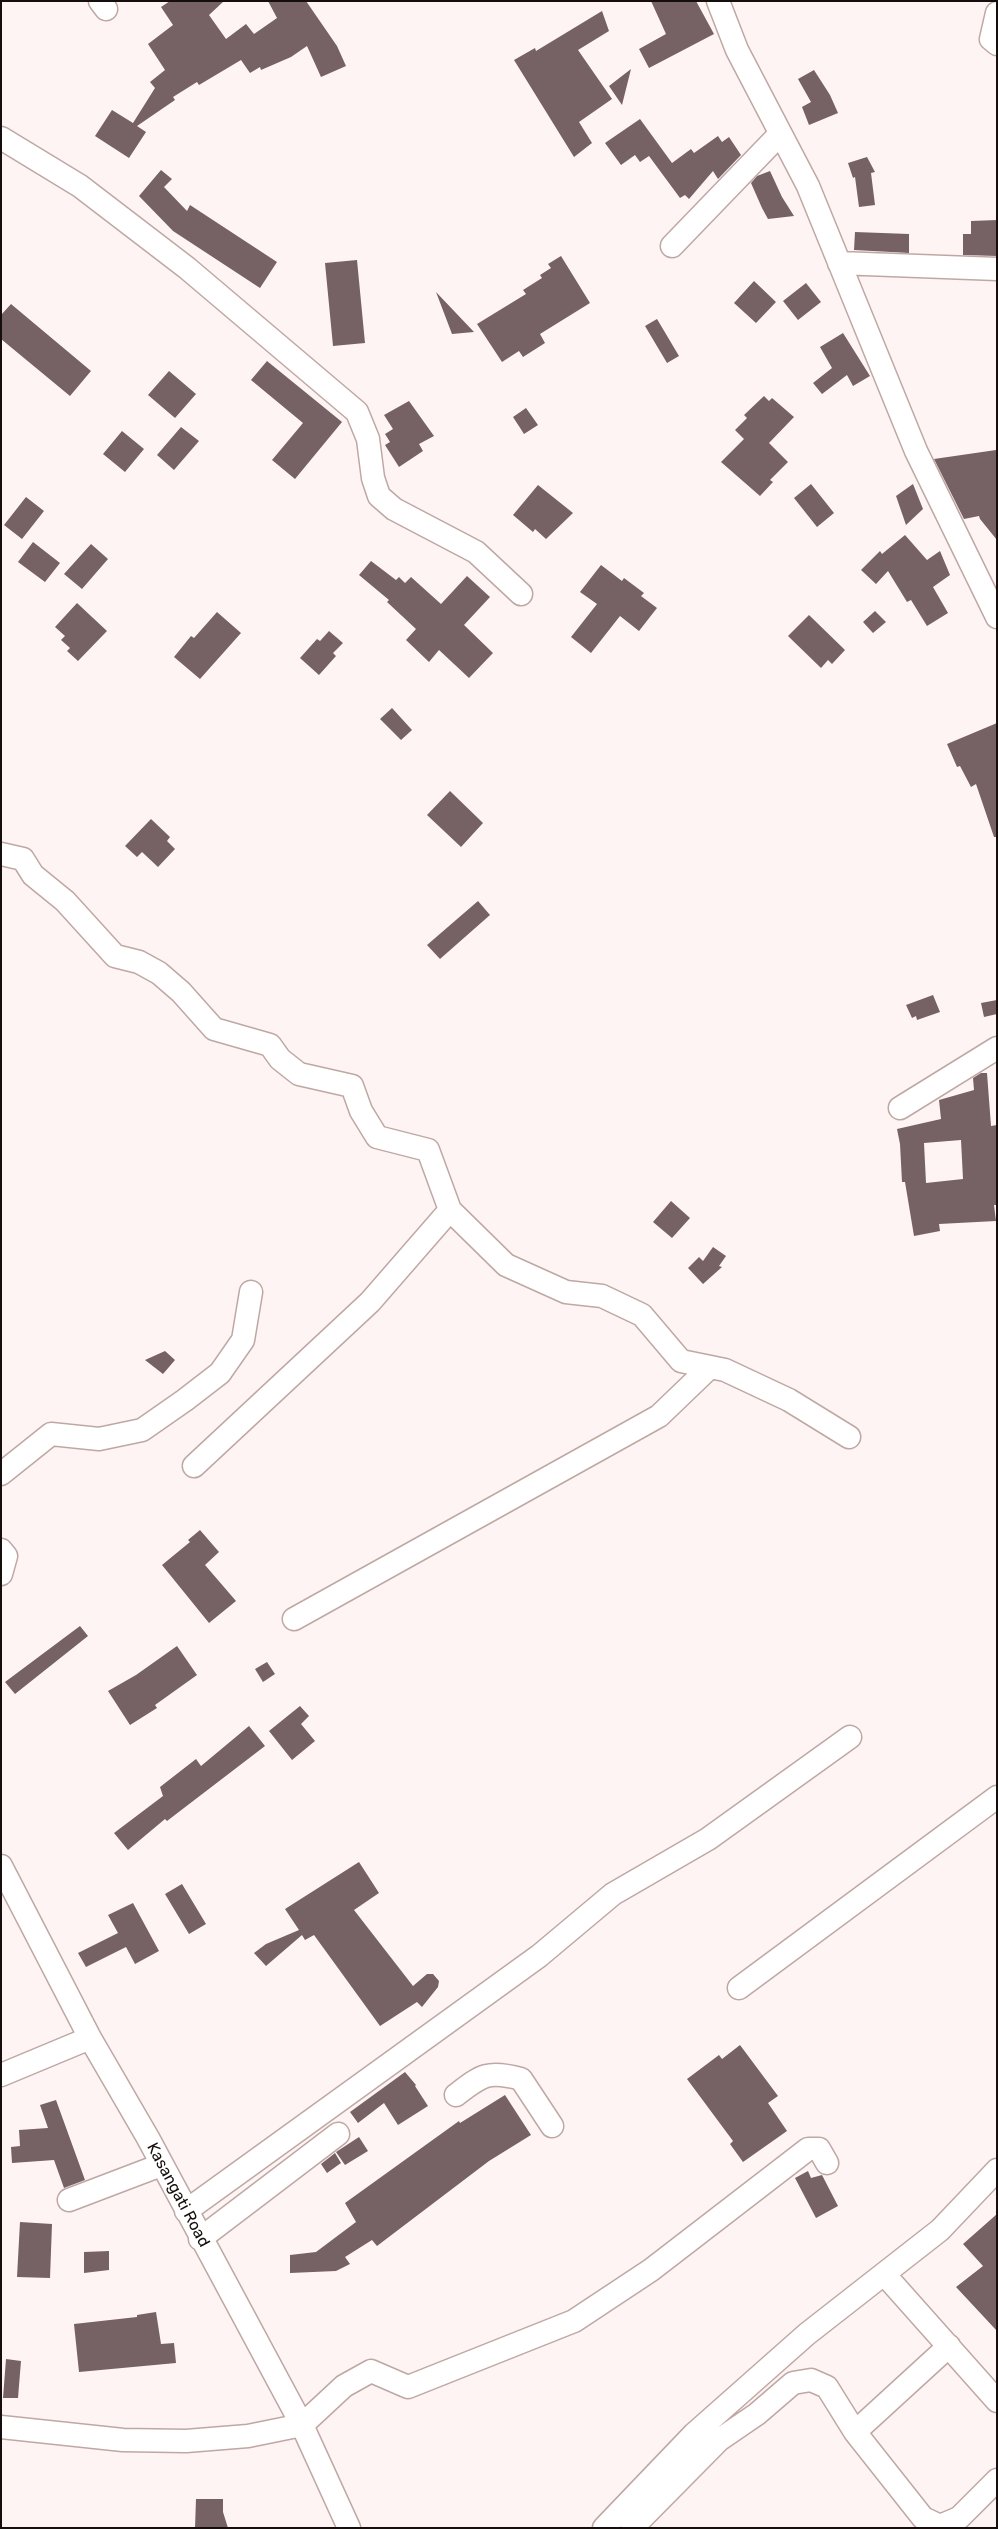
<!DOCTYPE html>
<html>
<head>
<meta charset="utf-8">
<style>
	body { margin:0 }
	#map { position:relative; width:998px; height:2529px; overflow:hidden; background:#fef4f3; font-family:Rubik,sans-serif }
	canvas { display:block }
	.frame { position:absolute; inset:0; border:2px solid #160e0d; pointer-events:none }
</style>
</head>
<body>
<div id="map">
<canvas width="998" height="2529"></canvas>
<div class="frame"></div>
</div>
<script>
const context = document.querySelector('canvas').getContext('2d');
context.lineJoin = 'round';
function fill(path, color) { context.fillStyle = color; context.fill(path, 'evenodd'); }
function trace(path, color, width, dash) { context.strokeStyle = color; context.lineWidth = width; context.lineCap = dash ? 'butt' : 'round'; context.setLineDash(dash || []); context.stroke(path); }
function drawText(font, color, halo, rows, align = 'center') {
  context.font = font + ' Rubik,sans-serif'; context.lineWidth = 5; context.setLineDash([]); context.textBaseline = 'middle'; context.strokeStyle = halo; context.fillStyle = color; for (const [text, x, y, turn = 0] of rows) {
    context.save(); context.translate(x, y); context.rotate((+turn || 0) * Math.PI / 180); context.textAlign = isNaN(turn) ? turn : align; if (halo) context.strokeText(text, 0, 0); context.fillText(text, 0, 0); context.restore();
  }
}
fill(new Path2D(`
	M170,1h54l-15,14 17,24 20,-15 8,10 23,-16 -9,-17h38l31,45 9,20 -25,11 -14,-31 -16,11 -30,13 -1,-3 -10,6 -9,-13 -42,25 -2,-3 -24,15 2,3 -38,26 9,6 -17,26 -34,-22 17,-26 21,13 22,-35 -5,-6 15,-12 -17,-26 25,-19 -12,-18z
	M651,1h45l18,33 -65,34 -10,-19 27,-15z
	M602,11l7,20 -31,19 34,49 -33,23 13,21 -18,14 -60,-97 21,-12 1,3z
	M631,69l-9,36 -13,-19z
	M814,70l16,25 8,18 -29,12 -7,-18 9,-5 -13,-23z
	M640,119l32,44 19,-14 3,4 24,-17 4,6 7,-5 12,18 -23,24 -5,-8 -24,28 -4,-4 -5,3 -31,-42 -9,6 -5,-7 -14,10 -16,-22z
	M867,157l8,15 -4,1 4,32 -16,2 -4,-30 -2,1 -5,-15z
	M161,170l11,9 -8,8 23,24 3,-6 87,57 -17,26 -87,-57 -34,-35z
	M770,171l12,26 12,19 -26,3 -6,-11 -11,-25 6,-7z
	M997,220v36l-34,-1v-21h8v-13z
	M855,232l54,2v19l-55,-3z
	M561,256l29,47 -50,31 5,9 -22,14 -4,-6 -17,11 -25,-38 49,-30 -3,-4 19,-12 -2,-3 11,-7 -3,-4z
	M357,260l8,83 -32,3 -8,-83z
	M754,281l22,21 -20,21 -22,-20z
	M806,283l15,19 -23,18 -15,-19z
	M436,292l38,40 -22,2z
	M11,304l80,67 -21,25 -69,-57v-24z
	M657,319l22,37 -12,7 -22,-37z
	M843,333l27,43 -17,10 -6,-11 -25,19 -9,-11 19,-15 -12,-21z
	M267,361l75,61 -47,57 -23,-19 31,-37 -52,-43z
	M169,371l27,23 -21,24 -27,-23z
	M764,396l5,5 3,-3 22,19 -25,26 19,19 -18,18 3,2 -13,14 -39,-34 23,-23 -9,-9 12,-12 -3,-3z
	M409,401l25,35 -15,8 4,7 -24,16 -14,-22 5,-3 -5,-8 8,-5 -9,-14z
	M526,408l12,17 -14,9 -11,-17z
	M181,427l18,14 -25,29 -17,-15z
	M122,431l22,18 -19,23 -22,-18z
	M996,450l1,8v82l-17,-21 -1,-3 -15,3 -30,-60z
	M811,484l23,29 -17,14 -23,-29z
	M913,484l10,25 -17,16 -10,-29z
	M538,485l35,28 -27,26 -11,-10 -2,3 -20,-17z
	M26,497l18,14 -22,28 -18,-14z
	M905,535l22,25 13,-9 10,24 -17,12 15,26 -21,13 -16,-26 -4,2 -19,-31 -12,13 -15,-14 19,-19 2,3z
	M33,542l27,21 -15,19 -27,-20z
	M91,544l17,15 -26,30 -18,-15z
	M371,561l25,19 3,-3 6,6 6,-6 30,27 26,-28 23,21 -26,28 29,28 -24,25 -30,-28 -10,12 -23,-22 10,-11 -29,-27 2,-2 -30,-25z
	M601,565l21,16 2,-3 20,15 -3,3 16,12 -18,23 -19,-15 -29,37 -20,-16 26,-33 -17,-12z
	M77,603l30,28 -29,30 -11,-10 3,-3 -9,-8 4,-4 -10,-9z
	M875,611l11,11 -13,11 -10,-11z
	M217,612l24,21 -41,46 -26,-22 17,-21 3,2z
	M809,615l36,35 -13,14 -4,-4 -7,8 -33,-32z
	M329,631l14,12 -10,10 3,3 -17,19 -19,-17 17,-19 3,2z
	M392,708l20,22 -11,10 -21,-21z
	M997,723v114h-3l-18,-53 -5,3 -11,-21 -3,1 -10,-23z
	M450,791l33,32 -22,24 -34,-32z
	M151,819l19,18 -3,4 8,8 -17,18 -16,-15 -5,5 -12,-11z
	M478,901l12,14 -50,44 -13,-14z
	M933,995l7,17 -23,8 -1,-4 -4,2 -6,-13z
	M997,1000v14l-13,3 -3,-14z
	M981,1073h6l4,53 6,-1v80h-3l2,16 -57,3 1,7 -26,5 -9,-54h-3l-2,-38 -3,-15 44,-10 -2,-19 35,-10 -1,-12zM961,1140l2,39 -37,4 -2,-40z
	M671,1201l19,17 -18,20 -19,-16z
	M713,1247l13,9 -7,10 3,1 -19,17 -15,-16 11,-11 4,4z
	M165,1351l10,9 -12,14 -18,-14z
	M200,1530l19,22 -14,13 31,36 -27,22 -47,-58 28,-23 -2,-2z
	M80,1626l8,10 -73,58 -10,-12z
	M177,1646l20,29 -42,30 2,3 -27,17 -22,-34 28,-16z
	M267,1662l8,12 -12,8 -8,-13z
	M300,1706l9,10 -8,8 14,17 -23,19 -23,-29z
	M249,1726l16,20 -98,75 -2,-2 -37,31 -14,-17 49,-37 -3,-9 36,-28 5,7z
	M359,1862l20,31 -25,17 59,76 14,-12h6l6,7 -1,6 -16,20 -5,-5 -37,24 -66,-91 -9,5 -3,-5 -36,31 -12,-13 12,-9 33,-14 -14,-21z
	M182,1884l24,40 -17,10 -24,-40z
	M133,1903l26,48 -24,13 -9,-17 -40,20 -8,-14 40,-20 -10,-18z
	M740,2045l38,51 -10,7 19,28 -44,31 -13,-18 3,-3 -46,-62 32,-24 3,4z
	M405,2072l11,13 -1,1 13,20 -30,19 -14,-22 -26,20 -8,-11z
	M505,2095l26,40 -42,26 -112,85 -5,-6 -27,17 5,7 -14,7 -46,2v-18l26,-3 40,-30 -11,-19 114,-82 1,2z
	M56,2100l29,80 -21,8 -10,-28 -42,3 -1,-16 9,-1 -1,-16 29,-2 -8,-23z
	M359,2137l9,14 -23,14 -9,-13z
	M335,2153l6,10 -14,10 -6,-9z
	M808,2171l3,7 11,-3 16,31 -22,12 -21,-40z
	M997,2214v117l-41,-44 27,-21 -20,-22z
	M20,2222l32,2 -2,54 -33,-1z
	M109,2251v19l-25,3v-21z
	M156,2312l5,32 13,-1 2,20 -97,9 -5,-48 63,-7v-2z
	M6,2359l15,2 -3,37h-15z
	M196,2499h27v13l5,16h-33z`), '#766165');
const minor = new Path2D(`
	M100,1l6,8
	M718,1l19,49 71,136 108,265 81,166
	M997,13l-6,26 6,5
	M1,138l79,48 107,82 170,144 11,27 5,39 6,18 15,13 82,43 45,42
	M672,246l108,-112
	M839,263l158,6
	M1,854l22,5 10,16 32,26 50,55 24,6 20,11 22,19 33,37 56,16 10,14 19,15 53,12 9,25 16,26 51,13 22,60 56,55 60,27 36,4 40,19 39,46 44,9 64,30 60,37
	M900,1108l97,-60
	M194,1466l176,-164 80,-92
	M1,1474l50,-40 48,5 43,-9 43,-30 35,-27 23,-33 8,-48
	M1,1550l5,6 -5,18
	M294,1619l365,-203 51,-49
	M1,1866l89,172 58,100 154,287 47,103
	M739,1988l258,-191
	M1,2075l89,-37
	M456,2095c26,-20 32,-25 65,-16l31,47
	M69,2200l92,-35
	M186,2211l353,-255 74,-62 95,-55 142,-102
	M200,2239l138,-105
	M885,2275l112,126
	M1,2427l122,13 63,1 62,-5 54,-11 42,-39 27,-15 37,16 166,-66 77,-51 157,-121h11l8,14
	M855,2432l94,-86
	M604,2528l90,-94 113,-100 133,-104 57,-60
	M632,2528l87,-88 38,-26 36,-31 18,-3 16,7 28,45 68,86 17,8 19,-8 38,-38`);
trace(minor, '#bfa8a4', 25);
trace(minor, '#fff', 22);
drawText('16px', '#160e0d', '#fff', [
	["Kasangati Road",178,2195,62]
]);
</script>
</body>
</html>
